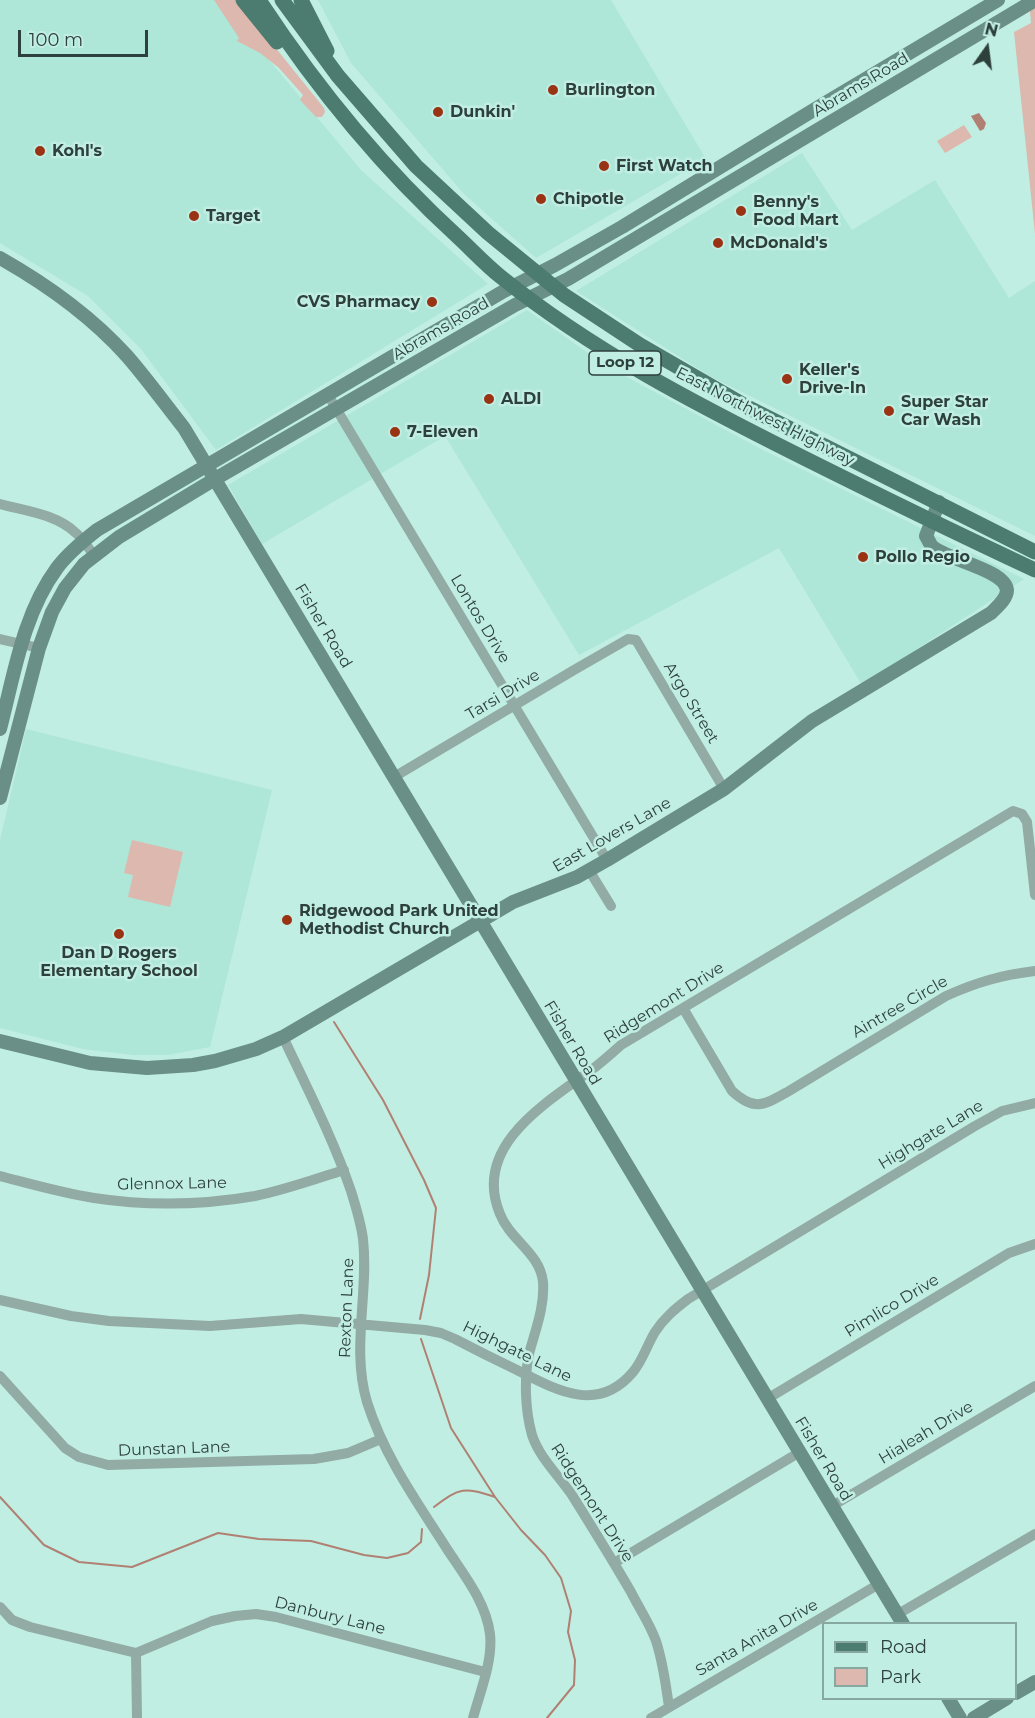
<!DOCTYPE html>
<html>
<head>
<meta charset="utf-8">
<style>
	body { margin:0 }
	#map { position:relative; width:1035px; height:1718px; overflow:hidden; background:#c1eee3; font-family:Montserrat,sans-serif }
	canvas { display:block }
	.legend { position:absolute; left:822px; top:1622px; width:195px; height:78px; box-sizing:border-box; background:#c1eee3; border:2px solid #86a8a0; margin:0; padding:8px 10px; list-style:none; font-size:18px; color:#2e403c }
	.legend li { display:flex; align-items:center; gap:12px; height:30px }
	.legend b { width:30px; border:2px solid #86a8a0 }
	.north { position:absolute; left:957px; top:18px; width:60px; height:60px; -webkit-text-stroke:4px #c1eee3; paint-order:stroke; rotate:14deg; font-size:16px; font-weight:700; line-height:24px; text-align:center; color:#2e403c }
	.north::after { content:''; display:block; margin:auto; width:21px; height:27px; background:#2e403c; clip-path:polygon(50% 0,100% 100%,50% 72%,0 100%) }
	.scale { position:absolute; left:18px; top:30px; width:130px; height:27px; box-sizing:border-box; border:3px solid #2e403c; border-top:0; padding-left:8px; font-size:18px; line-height:21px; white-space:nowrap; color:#2e403c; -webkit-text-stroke:4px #c1eee3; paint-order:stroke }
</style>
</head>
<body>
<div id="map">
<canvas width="1035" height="1718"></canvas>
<ul class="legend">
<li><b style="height:8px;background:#4c7b70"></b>Road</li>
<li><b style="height:16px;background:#dcb8ae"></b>Park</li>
</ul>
<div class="north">N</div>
<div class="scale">100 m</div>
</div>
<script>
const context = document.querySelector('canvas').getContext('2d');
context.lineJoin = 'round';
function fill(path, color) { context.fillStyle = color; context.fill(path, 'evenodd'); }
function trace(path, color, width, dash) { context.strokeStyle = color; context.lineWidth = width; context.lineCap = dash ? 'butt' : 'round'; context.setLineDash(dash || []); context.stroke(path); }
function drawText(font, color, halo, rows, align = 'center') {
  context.font = font + ' Montserrat,sans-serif'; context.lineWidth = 5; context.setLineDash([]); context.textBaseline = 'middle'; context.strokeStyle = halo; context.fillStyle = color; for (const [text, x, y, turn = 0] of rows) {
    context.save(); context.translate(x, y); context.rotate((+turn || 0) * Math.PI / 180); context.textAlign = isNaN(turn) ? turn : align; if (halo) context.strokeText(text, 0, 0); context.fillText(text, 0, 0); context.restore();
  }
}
fill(new Path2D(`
	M0,0h219l142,170 127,114 -272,166 -75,-101 -53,-53 -88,-53z
	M318,0h293l95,159 -170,99 -72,-64 -113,-131z
	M802,153l50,77 83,-50 74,118 26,-17v255l-324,-159 -135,-86z
	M527,310l81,57 155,83 261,129 -162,106 -83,-137 -200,107 -134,-219 -183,108 -34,-59z
	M26,729l246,61 -62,257 -42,8h-35l-50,-6 -83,-21v-188z`), '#aee6d8');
fill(new Path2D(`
	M214,0h23l87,108 1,4 -3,5h-6l-16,-17 3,-5 -24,-27 -19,-15 -23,-12 2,-3z
	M1029,0h6v234l-21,-202 17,-9z
	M964,125l8,12 -27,16 -8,-12z
	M132,840l51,12 -13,55 -42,-10 5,-22 -9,-2z`), '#dcb8ae');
fill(new Path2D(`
	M979,113l7,10 -2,6 -4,2 -9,-15z`), '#b08073');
trace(new Path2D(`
	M334,1022l49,78 41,80 12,28 -7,67 -9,44
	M421,1339l30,89 44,69 26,33 24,25 16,23 10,33 -3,21 7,28 -1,25 -27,33
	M0,1497l44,48 35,17 53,5 86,-34 41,6 52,2 53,14 23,3 21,-5 13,-11 1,-13
	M434,1507c26,-20 30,-20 61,-10`), '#b08073', 2);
trace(new Path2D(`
	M328,395l279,465
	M0,504c26,7 56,10 76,29 7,6 12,15 18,22
	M0,639l39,9
	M394,777l180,-107 54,-31 8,1 88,149
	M589,870l22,36
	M683,1008l49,83c23,21 32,14 57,0l157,-95c31,-14 56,-21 89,-25
	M283,1037c24,51 50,101 68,154 5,16 10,32 12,48 6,55 -12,109 4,163 17,54 50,100 80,147 17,26 39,53 43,85 3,27 -10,58 -17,84
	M0,1176c31,8 62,17 94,22 52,8 109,7 161,-2 30,-6 60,-17 89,-26
	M0,1300l71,16 38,5 101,5 91,-7 124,11 16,3 14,6c21,11 41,21 62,31 39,20 81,44 116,2 10,-12 14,-27 22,-40 9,-14 20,-23 33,-33l287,-173 27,-15 33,-8
	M0,1376l65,72 14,9 29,8 206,-6 34,-6 33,-14
	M767,1399l242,-146 26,-9
	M832,1506l203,-120
	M614,1563l186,-111
	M0,1607l12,13 18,7 106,26 76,-32 23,-5 21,-2 20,3 209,55
	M898,1614l137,-80
	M136,1653l1,65
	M669,1707c-3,-22 -6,-45 -13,-66 -6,-17 -17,-33 -25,-49 -19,-33 -39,-65 -59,-97 -13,-19 -33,-38 -40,-60 -7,-25 -8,-57 -3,-81 6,-23 16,-48 14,-72 -3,-29 -33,-42 -43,-68 -28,-67 44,-110 90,-143 11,-8 21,-17 31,-26l392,-234 9,3 5,8 8,73
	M651,1718l228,-134`), '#92aba4', 10);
trace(new Path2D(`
	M0,258c46,26 91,58 127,98 20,23 38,48 57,72l719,1196
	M0,729c14,-54 23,-115 57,-161 11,-15 26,-27 40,-38l407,-239 51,-26 67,-38 190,-116 186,-111
	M0,798l39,-150 13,-36 13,-24 19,-24 35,-27 96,-58 300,-174 53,-26 467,-279
	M0,1041l90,22 57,5 46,-3 22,-4 41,-12 27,-12 230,-135 64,-25 30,-17 117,-71 88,-68 179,-108c6,-6 16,-14 16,-23 -2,-21 -65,-31 -76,-45 -2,-3 -3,-6 -5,-9l13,-34
	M1016,1693l19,-11
	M948,1698l12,20
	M974,1718l33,-20`), '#6a8f86', 14);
trace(new Path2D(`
	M243,0l34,42
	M259,0c57,87 122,167 199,237 14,13 28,28 43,40 92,74 195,127 299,179 78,39 156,77 235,114
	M282,0l56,76 78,90 72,67 76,62 76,50 109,63 286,144
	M301,0l26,51`), '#4c7b70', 15);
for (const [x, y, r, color] of [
	[553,90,6,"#9a3313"],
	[438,112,6,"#9a3313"],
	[40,151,6,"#9a3313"],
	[604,166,6,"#9a3313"],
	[541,199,6,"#9a3313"],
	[741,211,6,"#9a3313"],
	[194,216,6,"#9a3313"],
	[718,243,6,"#9a3313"],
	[432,302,6,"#9a3313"],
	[787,379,6,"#9a3313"],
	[489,399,6,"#9a3313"],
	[889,411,6,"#9a3313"],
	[395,432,6,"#9a3313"],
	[863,557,6,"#9a3313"],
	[287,920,6,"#9a3313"],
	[119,934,6,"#9a3313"]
]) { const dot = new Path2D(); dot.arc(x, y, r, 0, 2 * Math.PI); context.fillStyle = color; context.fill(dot); trace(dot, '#c1eee3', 2); }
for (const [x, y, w] of [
	[625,363,72]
]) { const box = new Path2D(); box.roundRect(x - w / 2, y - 12, w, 24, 4.5); context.fillStyle = '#c1eee3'; context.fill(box); trace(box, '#2e403c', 1.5); }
drawText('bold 15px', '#2e403c', null, [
	["Loop 12",625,363]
]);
drawText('16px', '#2e403c', '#c1eee3', [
	["Abrams Road",861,85,-31],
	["Abrams Road",441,329,-30],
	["East Northwest Highway",765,417,27],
	["Lontos Drive",480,619,59],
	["Fisher Road",323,626,59],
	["Tarsi Drive",503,695,-31],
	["Argo Street",691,703,59],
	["East Lovers Lane",612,835,-30],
	["Ridgemont Drive",664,1003,-32],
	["Aintree Circle",900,1007,-30],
	["Fisher Road",572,1043,59],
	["Highgate Lane",931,1135,-31],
	["Glennox Lane",172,1184,-1],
	["Pimlico Drive",892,1306,-31],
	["Rexton Lane",347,1308,-88],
	["Highgate Lane",517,1352,26],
	["Hialeah Drive",926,1433,-31],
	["Dunstan Lane",174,1449,-2],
	["Fisher Road",823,1459,59],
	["Ridgemont Drive",592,1503,57],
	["Danbury Lane",330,1616,14],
	["Santa Anita Drive",757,1638,-30]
]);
drawText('bold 16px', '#2e403c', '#c1eee3', [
	["Burlington",565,90],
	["Dunkin'",450,112],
	["Kohl's",52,151],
	["First Watch",616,166],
	["Chipotle",553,199],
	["Benny's",753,202],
	["Food Mart",753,220],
	["Target",206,216],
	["McDonald's",730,243],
	["CVS Pharmacy",420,302,"right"],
	["Keller's",799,370],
	["Drive-In",799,388],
	["ALDI",501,399],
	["Super Star",901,402],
	["Car Wash",901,420],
	["7-Eleven",407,432],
	["Pollo Regio",875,557],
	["Ridgewood Park United",299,911],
	["Methodist Church",299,929],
	["Dan D Rogers",119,953,"center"],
	["Elementary School",119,971,"center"]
], 'left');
</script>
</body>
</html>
